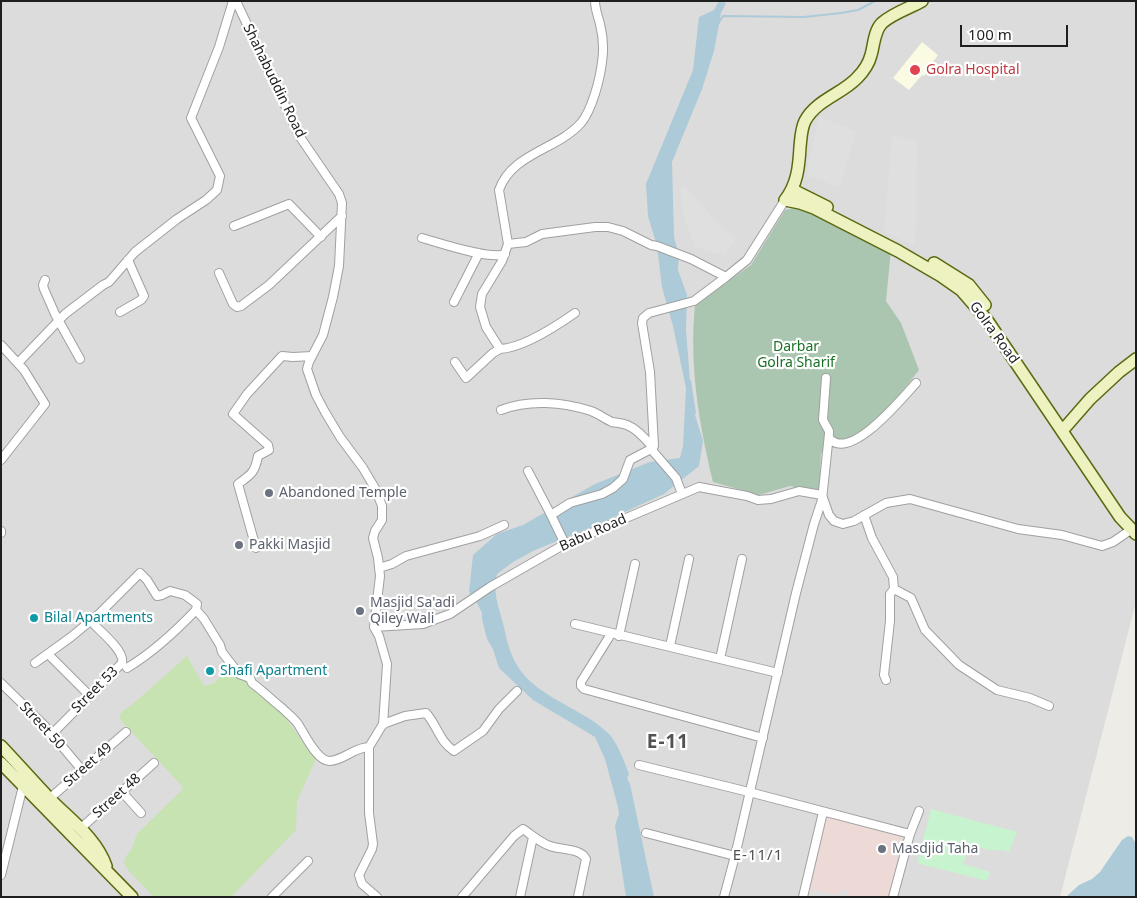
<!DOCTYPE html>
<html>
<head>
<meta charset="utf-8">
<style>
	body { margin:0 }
	#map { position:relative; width:1137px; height:898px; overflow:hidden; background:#eeece6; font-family:"Noto Sans",sans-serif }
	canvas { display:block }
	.frame { position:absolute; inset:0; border:2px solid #1f1f1f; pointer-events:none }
	.scale { position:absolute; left:960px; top:25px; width:108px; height:22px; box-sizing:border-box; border:2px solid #1f1f1f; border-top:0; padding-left:6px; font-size:15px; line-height:18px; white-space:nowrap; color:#1f1f1f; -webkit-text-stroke:4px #fff; paint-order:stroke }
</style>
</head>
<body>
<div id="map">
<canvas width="1137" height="898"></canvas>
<div class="frame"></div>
<div class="scale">100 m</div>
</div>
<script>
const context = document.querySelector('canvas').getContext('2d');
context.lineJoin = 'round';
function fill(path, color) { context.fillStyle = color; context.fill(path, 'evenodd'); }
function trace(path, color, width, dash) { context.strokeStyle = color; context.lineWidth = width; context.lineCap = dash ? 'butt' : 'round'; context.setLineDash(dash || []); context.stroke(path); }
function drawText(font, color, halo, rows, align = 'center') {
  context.font = font + ' "Noto Sans",sans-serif'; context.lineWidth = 4.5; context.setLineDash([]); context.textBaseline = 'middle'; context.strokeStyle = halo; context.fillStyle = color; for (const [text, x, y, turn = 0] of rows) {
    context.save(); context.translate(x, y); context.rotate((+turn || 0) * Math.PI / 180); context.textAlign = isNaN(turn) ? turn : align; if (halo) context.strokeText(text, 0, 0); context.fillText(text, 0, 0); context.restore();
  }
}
fill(new Path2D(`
	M1,1h1135v601l-76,295h-1059z`), '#dddcdc');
fill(new Path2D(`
	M823,815l44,13 35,7 -13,62h-82z`), '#eddad7');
fill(new Path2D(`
	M922,42l16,13 -5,7v4l-9,10 -2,-1 -13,15 -16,-12z`), '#fafbe2');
fill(new Path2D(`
	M187,656l17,30 10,-3 16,-16 53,47 22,31 12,12 -20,44 -1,29 -65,67h-77l-26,-27 -4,-7 2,-7 5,-6 6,-16 45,-44v-4l-59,-63 -4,-6 3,-5 12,-9z`), '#c7e3b2');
fill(new Path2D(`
	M799,207l27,9 41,25 24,8 -5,52 15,22 18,47 -42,53 -38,22 -18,8 -2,39 -29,-6 -31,9 -46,-13c-14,-59 -24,-116 -18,-177l56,-40 34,-55z`), '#aac5b0');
fill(new Path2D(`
	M931,809l86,23 -8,20 -6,-2h-15l-28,-9 -2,2 9,10 -4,11 27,8 -3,9 -70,-18z`), '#c8f3cf');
fill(new Path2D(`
	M819,116l37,15 -16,56 -34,-12z
	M892,134l25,8 -1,84 -2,19 -30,-13z
	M685,185l29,34 22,20 -11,17 -30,-9 -11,-29 -4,-29z
	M812,889l27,6 1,-6 8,3 -1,5h-38z`), '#dfdfdf');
fill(new Path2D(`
	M719,1l7,2 -5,10 -7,38 -12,38 -30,73 2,75 5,18 -1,15 9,25 -1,35 4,52 5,33 8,26 -4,25 -35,28 -72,33 -57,23 -22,12 -16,12c-4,20 1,30 6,49 4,19 8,37 21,52 23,26 61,35 85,59 8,8 16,29 20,40l-2,4 3,6 24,113h-28l-11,-71 4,-12 -1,-7 -13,-48 -10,-22 -62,-37 -34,-32 -6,-19 -6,-10 -5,-20v-6l-6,-12 -7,-9 4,-37 24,-21 26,-9 72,-41 55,-22 30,-4 3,-12 3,-58 -13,-62 -11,-39 -5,-41 -9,-30 -2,-32 47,-114 6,-53 15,-7z
	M1128,836l4,1 4,7v53h-70l13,-12 13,-6 8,-7 22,-32z`), '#accad7');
trace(new Path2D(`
	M718,24l5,-8 81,1 37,-4 17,-3 17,-9
	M690,381l5,32`), '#accad7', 2);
const street = new Path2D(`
	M236,1l64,136 39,57 3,9 -3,63 -6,31 -10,38 -14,27 -2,7 9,26 9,17 15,25 23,31 13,22 6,16v14l-7,11 -2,7 5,20 2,18 -6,51 5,9 8,28 -4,61
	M234,226l55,-22 32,33
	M422,238c18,5 68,22 83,16
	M508,244l18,-2 16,-8 53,-7h13l15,4 28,14 6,1 34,13 35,18 21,-17 38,-60
	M219,273l14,31 4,3 4,-1 28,-21 73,-69
	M45,280l-2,5 1,4 11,25 25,45
	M454,302l25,-49
	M120,312l21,-12 3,-4 -16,-36
	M575,313c-20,14 -52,35 -75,36l-14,-22 -6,-20 2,-13 20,-33 6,-17 -9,-54c13,-37 58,-40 82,-67 11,-13 19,-44 21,-61 2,-13 1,-26 -2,-38 -2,-8 -5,-15 -5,-23
	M1,345l23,25 21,34 -44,56
	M455,362l11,16 27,-25 7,-4
	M18,363l47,-49 38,-29 6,-3 26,-30 42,-33 29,-19 11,-10 3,-14 -29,-58 28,-71 14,-46
	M501,410c28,-11 62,-8 90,1 8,3 14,8 21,11 5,1 10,1 15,3 10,4 19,14 26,23
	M829,438c21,25 74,-41 87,-55
	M651,449l25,29 6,16
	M528,471l23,44
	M864,515l8,23 21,39 1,12 -4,5v27l-6,54 2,5
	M1,531v2
	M565,544l-14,-29 19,-12 32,-9 11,-6 10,-9 7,-19 21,-11 3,-3 -4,-74 -8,-49 1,-5 6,-5 45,-12 32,-24
	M256,548l-18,-64c14,-10 17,-12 20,-28l11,-6 -1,-5 -35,-31 14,-20 35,-38 11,1 19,-1
	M379,568l13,-4 14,-8 74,-20 24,-11
	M894,589l17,9 14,32 34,35 38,25 33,8 19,8
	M575,624l203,49
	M374,627l49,-3 27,-10 40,-27 75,-43 134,-57 48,9 11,4 13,-1 28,-8 23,4 7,20 5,6 9,3 11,-3 32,-18 24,-4 108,30 44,6 40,11 11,-4 19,-13
	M611,634l-30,48v4l3,3 179,49
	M619,636l16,-72
	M670,646l19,-87
	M48,654l41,41
	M720,659l22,-100
	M35,663l36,-26 29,-24 40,-40 7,7 10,16 5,-1 8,-4 15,4 12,9 -1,6 8,9 16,26 2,7 17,22 11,4 2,5c11,8 20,17 30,25 5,5 12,10 16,16 6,9 19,38 32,37 14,-1 25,-14 39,-14
	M127,668c25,-15 48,-36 69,-58
	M1,683l43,42 38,45
	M52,734l70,-71c3,-13 -23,-32 -31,-42
	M639,765l110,27 161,42 -17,63
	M122,792l19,21
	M49,799l77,-67
	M81,828l73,-65
	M646,833l89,23
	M910,834l9,-23
	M1,875l22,-89
	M272,897l36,-36
	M377,897l-15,-13 -3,-9 13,-26 1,-5 -4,-31v-66l14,-23 22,-8 21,-3c11,12 13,28 28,38l29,-20 16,-22 18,-18
	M462,897l52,-61 9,-7c9,6 16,13 27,17 11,4 30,2 36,13l-8,38
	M520,897l13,-60
	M724,897l11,-41 61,-263 18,-69 8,-24 7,-66v-3l-6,-11 3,-42
	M803,897l20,-85`);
const secondary = new Path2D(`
	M922,1c-12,7 -29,12 -40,22 -8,8 -8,22 -11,32 -2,8 -8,17 -14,23 -15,16 -41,22 -52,43 -4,8 -4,17 -5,26 -1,20 -3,38 -15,53l15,3 14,5 84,43 43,25 20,14 26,30 133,197 16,17
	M793,190l34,17
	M934,263l35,22 16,20
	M1062,431l28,-32 29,-27 17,-13
	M1,746c16,17 32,35 48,52 20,21 47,39 57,68
	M1,763l131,134`);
trace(street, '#a0a0a0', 10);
trace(secondary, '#5b6a11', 14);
trace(street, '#fff', 8);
trace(secondary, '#edf2c0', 11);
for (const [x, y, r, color] of [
	[915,70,6,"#e0444e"],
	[269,493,5,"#6b7280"],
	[239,545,5,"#6b7280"],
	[360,611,5,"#6b7280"],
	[34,618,5,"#0f9aa8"],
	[210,671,5,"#0f9aa8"],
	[882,849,5,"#6b7280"]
]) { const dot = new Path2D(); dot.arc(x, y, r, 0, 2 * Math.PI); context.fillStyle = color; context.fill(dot); trace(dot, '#fff', 2); }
drawText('14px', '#be3a42', '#fff', [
	["Golra Hospital",926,70]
], 'left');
drawText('14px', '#1f1f1f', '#fff', [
	["Shahabuddin Road",274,81,64],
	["Golra Road",994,333,54],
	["Babu Road",593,533,-24],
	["Street 53",95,690,-45],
	["Street 50",42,726,47],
	["Street 49",88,765,-41],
	["Street 48",117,796,-42]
]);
drawText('14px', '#187125', '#fff', [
	["Darbar",796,347],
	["Golra Sharif",796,363]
]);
drawText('14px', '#5b616d', '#fff', [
	["Abandoned Temple",279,493],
	["Pakki Masjid",249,545],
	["Masjid Sa'adi",370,603],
	["Qiley Wali",370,619],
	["Masdjid Taha",892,849]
], 'left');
drawText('14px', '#0d838f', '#fff', [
	["Bilal Apartments",44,618],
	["Shafi Apartment",220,671]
], 'left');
context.letterSpacing = '1px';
drawText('15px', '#525252', '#fff', [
	["E-11/1",758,856]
]);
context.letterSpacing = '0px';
context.letterSpacing = '1px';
drawText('bold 19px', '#525252', '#fff', [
	["E-11",668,743]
]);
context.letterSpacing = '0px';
</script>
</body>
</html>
